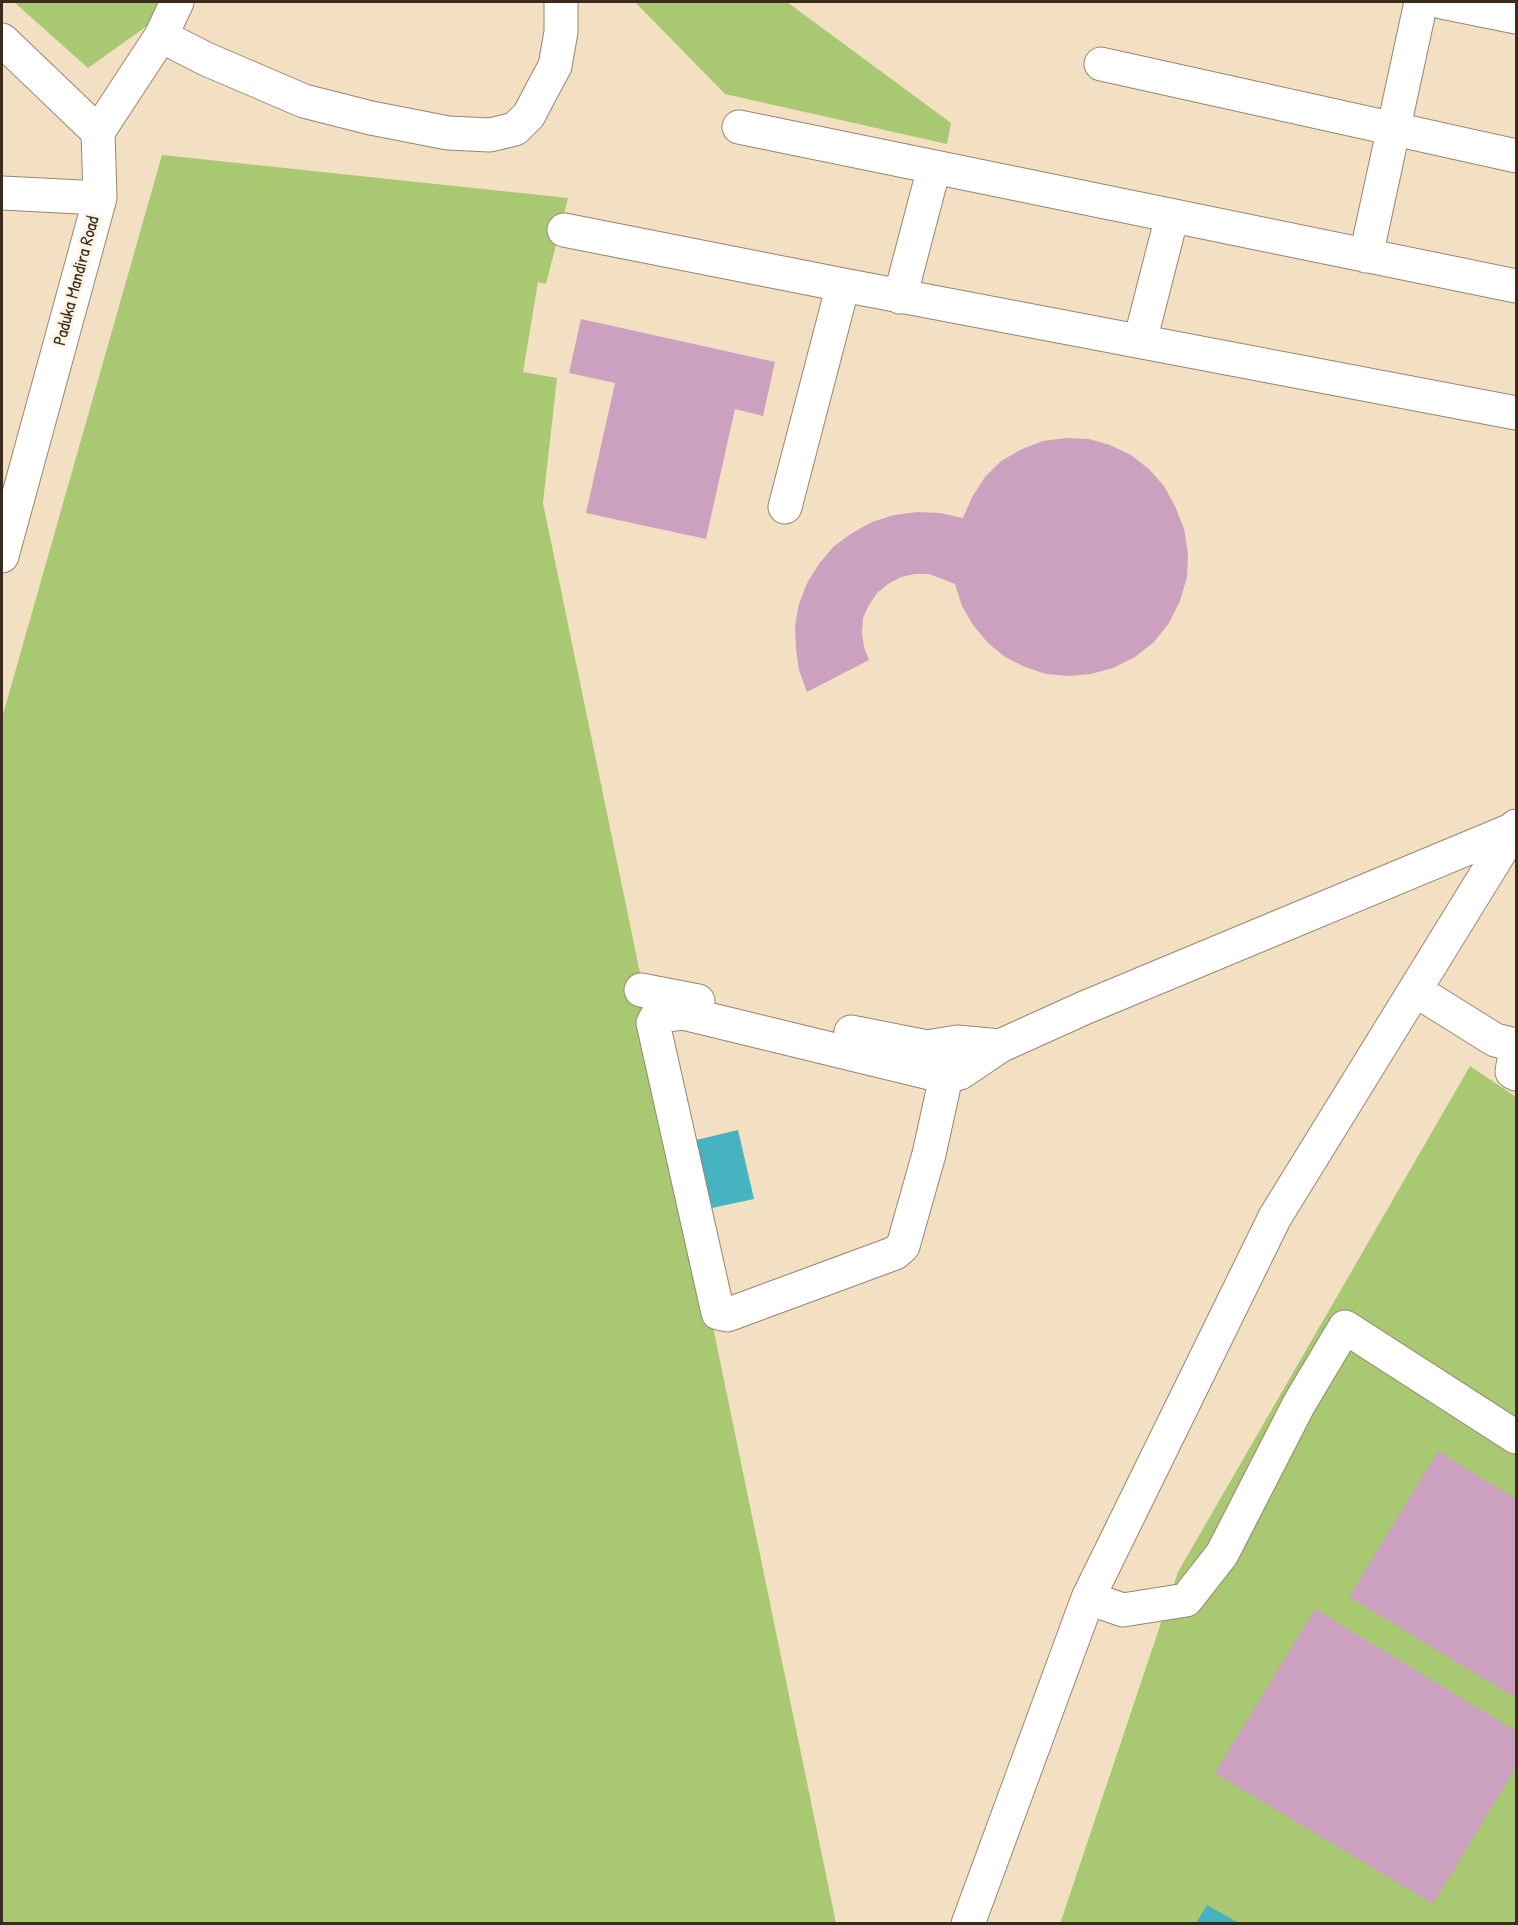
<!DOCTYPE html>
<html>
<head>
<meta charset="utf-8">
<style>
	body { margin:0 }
	#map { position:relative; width:1518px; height:1925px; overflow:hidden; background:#f3e0c2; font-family:"Patrick Hand",sans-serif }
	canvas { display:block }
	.frame { position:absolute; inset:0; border:3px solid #3b2a1e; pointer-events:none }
</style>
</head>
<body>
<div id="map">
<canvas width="1518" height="1925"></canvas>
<div class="frame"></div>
</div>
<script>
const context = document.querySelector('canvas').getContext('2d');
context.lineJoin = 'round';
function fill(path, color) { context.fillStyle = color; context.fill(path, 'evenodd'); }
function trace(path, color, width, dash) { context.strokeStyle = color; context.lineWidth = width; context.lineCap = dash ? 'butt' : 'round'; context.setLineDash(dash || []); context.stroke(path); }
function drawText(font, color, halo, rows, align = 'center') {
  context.font = font + ' "Patrick Hand",sans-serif'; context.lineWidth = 6; context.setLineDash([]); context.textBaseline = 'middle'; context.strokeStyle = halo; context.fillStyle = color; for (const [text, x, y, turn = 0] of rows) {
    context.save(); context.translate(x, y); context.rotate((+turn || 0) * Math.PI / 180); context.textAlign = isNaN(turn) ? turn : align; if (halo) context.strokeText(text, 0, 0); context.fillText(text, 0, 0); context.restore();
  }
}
fill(new Path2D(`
	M14,2h148l-8,19 -66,47z
	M635,2h152l164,121 -4,21 -222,-50z
	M162,155l406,43 -22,86 -8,-2 -15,90 34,6 -14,125 293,1420 -834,1v-1206z
	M1470,1066l46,31v826l-456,1 118,-352z`), '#a8c871');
fill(new Path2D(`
	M738,1130l16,69 -42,9 -16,-68z
	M1207,1905l32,18h-43z`), '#45b3c0');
fill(new Path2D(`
	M581,319l194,43 -12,54 -28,-7 -29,130 -120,-26 29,-130 -46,-10z
	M1066,438l23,1 21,6 21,10 18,14 15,17 11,20 9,23 4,24 -1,24 -7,24 -11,22 -15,19 -19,15 -22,11 -22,6 -22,2 -23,-2 -21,-7 -20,-10 -17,-14 -15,-18 -11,-19 -7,-22 -26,-10h-14l-14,3 -13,7 -11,9 -8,12 -6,13 -1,15 2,14 5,13 -62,32 -8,-22 -3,-21 -1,-23 4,-22 8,-21 12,-19 14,-17 19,-14 20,-11 22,-7 23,-3 23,1 23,5 9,-21 13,-20 16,-16 21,-12 21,-8z
	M1438,1451l78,48v199l-167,-101z
	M1315,1609l201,122v36l-83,137 -218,-131z`), '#cca0bf');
const minor = new Path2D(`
	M1442,2l74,15
	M161,36l45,23 98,42 67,17 77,15 42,2 25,-6 14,-14 13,-25 13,-24 6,-34v-30
	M2,40l96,92 2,66 -98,358
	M1101,64l415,92
	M739,127l777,159
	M98,132l63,-96 16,-34
	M2,193l98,5
	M564,230l279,55 673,128
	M1366,256l55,-254
	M900,297l34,-129
	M1140,341l32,-125
	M785,507l58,-222
	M641,990l57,11
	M1415,990l80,50 21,5
	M851,1032l76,15 30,-5 43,4
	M1516,1045l-4,27 4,2
	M946,1077l-17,77 -26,92 -8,7 -168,62 -9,-2 -65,-290 4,-7 26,-3 263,64 14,-4 40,-27 84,-38 430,-179
	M1088,1598l35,12 63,-10 36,-46 77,-150 46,-77 171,110
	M968,1924l120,-326 187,-381 241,-391`);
trace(minor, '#978570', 35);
trace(minor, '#fff', 33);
drawText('18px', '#3b2a1e', '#fcf5e5', [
	["Paduka Mandira Road",77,281,-75]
]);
</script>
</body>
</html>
